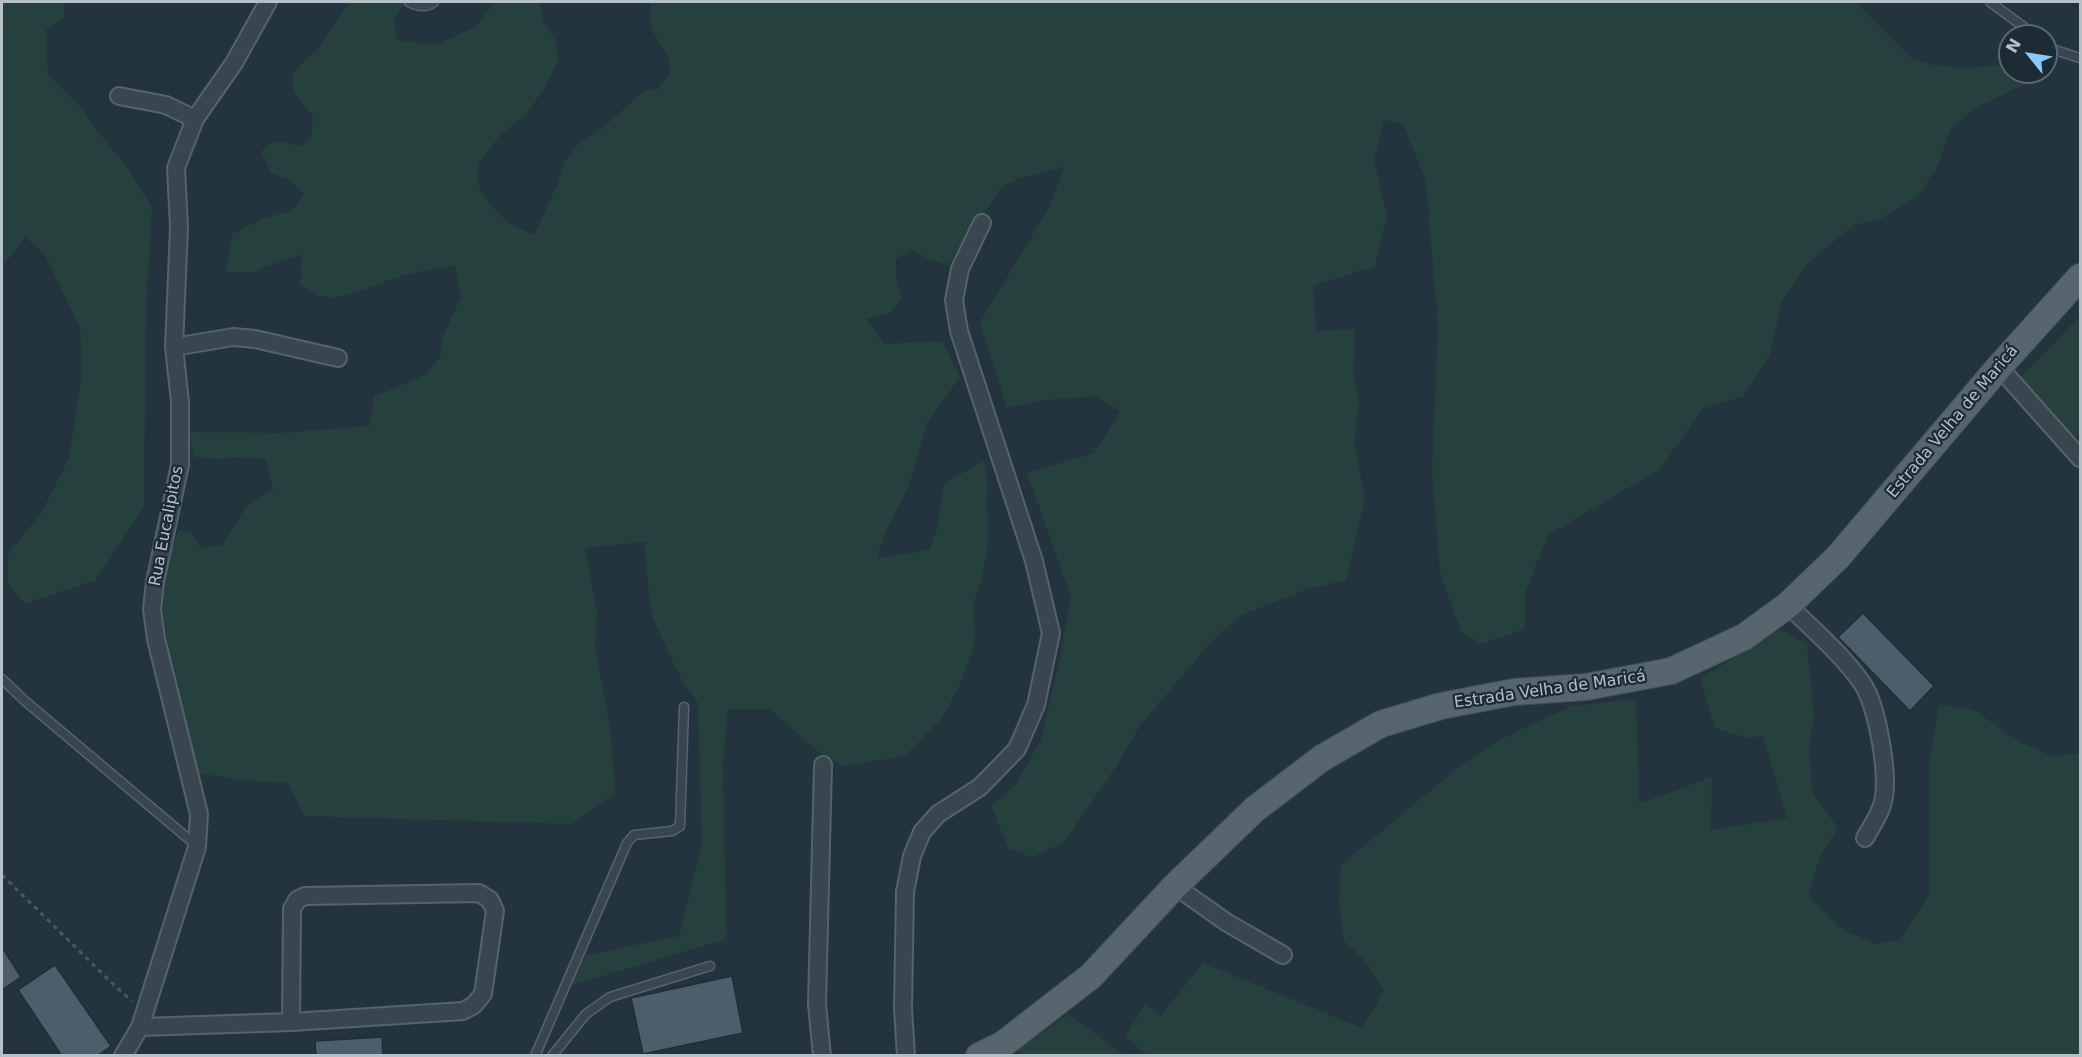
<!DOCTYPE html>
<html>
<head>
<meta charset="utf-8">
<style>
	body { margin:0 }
	#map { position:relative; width:2082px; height:1057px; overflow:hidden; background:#24343f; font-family:"DejaVu Sans",sans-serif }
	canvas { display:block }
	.frame { position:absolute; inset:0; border:3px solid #b5c0c9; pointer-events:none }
	.north { position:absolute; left:1998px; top:24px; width:60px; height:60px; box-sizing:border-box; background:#1d2b34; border:2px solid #5a6770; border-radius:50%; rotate:300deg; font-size:16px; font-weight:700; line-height:24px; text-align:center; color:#b5c0c9 }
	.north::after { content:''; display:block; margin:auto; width:21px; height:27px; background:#8bc9f8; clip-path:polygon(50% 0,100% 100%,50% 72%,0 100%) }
</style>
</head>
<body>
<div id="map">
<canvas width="2082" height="1057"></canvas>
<div class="frame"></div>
<div class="north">N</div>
</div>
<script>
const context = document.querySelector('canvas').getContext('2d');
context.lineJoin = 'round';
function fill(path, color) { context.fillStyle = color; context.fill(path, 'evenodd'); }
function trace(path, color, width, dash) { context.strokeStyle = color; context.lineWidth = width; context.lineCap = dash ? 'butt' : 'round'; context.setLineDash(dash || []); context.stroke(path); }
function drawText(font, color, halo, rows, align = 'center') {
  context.font = font + ' "DejaVu Sans",sans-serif'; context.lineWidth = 4.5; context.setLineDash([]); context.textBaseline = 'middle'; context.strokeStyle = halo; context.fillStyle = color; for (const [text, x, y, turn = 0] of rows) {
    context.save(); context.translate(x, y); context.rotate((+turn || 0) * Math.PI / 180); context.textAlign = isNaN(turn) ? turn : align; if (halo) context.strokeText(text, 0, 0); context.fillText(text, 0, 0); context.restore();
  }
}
fill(new Path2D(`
	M2,2h63l-1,16 -18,12 2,44 37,38 12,19 31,37 24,40 -6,99 -2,200 -48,73 -71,24 -17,-21v-29l33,-41 28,-55 13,-85 -2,-46 -35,-72 -20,-18 -23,31z
	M349,2h57l-12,18 2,20 39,5 41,-18 19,-25h44l5,21 11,17 3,20 -14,29 -18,25 -26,21 -21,28 -2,20 13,21 18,19 26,12 23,-50 7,-23 16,-20 17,-9 48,-43 13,-1 12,-16 -1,-14 -18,-31 -1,-26h1206l55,56 21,7 35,3 43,-3v7h17l-4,13 -50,24 -23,21 -12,35 -20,31 -36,22 -28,7 -47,39 -25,37 -12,53 -26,42 -42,13 -42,60 -112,66 -23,58v36l-45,15 -19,-13 -21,-58 -8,-101 6,-146 -12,-145 -23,-57 -19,-4 -10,40 13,56 -12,50 -62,20 3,45 39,-2 -2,44 6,27 -5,42 11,56 -19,82 -38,9 -67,26 -31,28 -69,81 -24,41 -53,78 -32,14 -23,-8 -18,-44 24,-19 26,-46 19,-82 11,-61 -44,-124 67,-20 26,-41 -23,-16 -53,4 -37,8 -27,-86 70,-116 14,-39 -43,11 -19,8 -20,31 -23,40 -15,7 -20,-7 -13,-8 -15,10v21l6,17 -12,16 -24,6 18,25 58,-3 18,36 -33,46 -19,65 -23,45 -8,25 53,-8 7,-21 7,-45 39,-23 4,12 1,71 -6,35 -9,24 2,39 -15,43 -18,33 -37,38 -61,10 -27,-15 -47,-42h-42l-5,55 3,175 -157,47 17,-31 93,-19 23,-93 -4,-140 -19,-28 -27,-59 -5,-40 -2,-34 -60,6 12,65 -2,35 15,79 5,66 -43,31 -268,-8 -16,-33 -48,-3 -42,-7 -31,-128 -7,-61 18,-53 14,1 8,16 22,-3 26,-41 25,-14 -7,-31 -30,-2 -17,2 -24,-2 -4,-12 -1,-13 91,1 88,-7 5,-29 53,-23 13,-17 2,-19 19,-41 -6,-32 -52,10 -38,14 -31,9 -14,-2 -20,-11 2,-30 -34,11 -16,7 -26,-1 7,-39 31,-15 28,-7 12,-18 -16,-14 -17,-6 -10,-22 13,-10 26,5 11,-8 2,-22 -19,-24 -2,-16 10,-13 16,-14z
	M2080,316v117l-6,6 -55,-60z
	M1780,629l27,15 7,72 -5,30 3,46 26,36 -18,28 -12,40 34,33 32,15 26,-4 29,-45v-132l10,-58 33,4 50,34 29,13 29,-3v302l-931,1 -24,-19 21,-34 14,13 43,-53 159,65 22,-37 -18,-29 -22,-21 -5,-40 2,-36 124,-103 38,-24 69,-32 64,-7 3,105 73,-27 -1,53 76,-12 -24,-82 -17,2 -31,-10 -15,-49z
	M1069,1014l55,41h-104l-3,-6z`), '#26403e');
const building = new Path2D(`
	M1863,613l71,73 -24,25 -72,-74z
	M2,947l19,30 -19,13z
	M55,965l56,81 -14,10h-35l-44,-66z
	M732,976l11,57 -100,21 -12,-56z
	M382,1037l1,19h-67l-1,-15z`);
fill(building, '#4d5e6a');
trace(building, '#1f2d36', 1.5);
const service = new Path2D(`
	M409,2c9,5 17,6 25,0
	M1990,2l46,34
	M2046,44l9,6 25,8
	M2,679l23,22 172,145
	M535,1056l92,-213 7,-8 38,-4 8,-5 4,-119
	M552,1056l34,-42 24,-17 100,-31`);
const minor = new Path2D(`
	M119,96l47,9 29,14
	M174,347l59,-10 22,2 83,19
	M1999,367l81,91
	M1788,605c25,25 54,49 74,78 15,21 29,97 20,122 -3,11 -11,22 -17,33
	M1175,886l51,36 57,33
	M140,1027l151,-5 172,-11 11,-6 9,-11 12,-83 -5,-11 -11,-7 -174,3 -8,4 -5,9 -1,113
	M123,1056l17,-29 57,-180 2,-33 -43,-175 -4,-30 3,-27 25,-117v-63l-6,-55 5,-120 -3,-59 19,-49 39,-56 34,-61
	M822,1056l-5,-52 6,-239
	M906,1056l-3,-47 2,-117 7,-36 10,-24 16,-18 42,-27 37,-38 19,-44 15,-72 -17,-72 -75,-230 -5,-31 6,-31 22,-46`);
const primary = new Path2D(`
	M979,1056l23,-11 89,-69 84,-90 80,-77 67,-51 59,-34 60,-18 73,-14 72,-5 85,-16 73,-34 44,-32 50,-48 161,-190 81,-90`);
trace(service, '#56636c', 11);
trace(minor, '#56636c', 20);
trace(primary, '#424f58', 28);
trace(new Path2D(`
	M2,875l112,110 18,16`), '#455c5a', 3, [4.5, 4.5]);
trace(service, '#39464f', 8);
trace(minor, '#39464f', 16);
trace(primary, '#57656f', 26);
drawText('16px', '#b5c0c9', '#1d2b34', [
	["Estrada Velha de Maricá",1953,422,-50],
	["Rua Eucalipitos",167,526,-79],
	["Estrada Velha de Maricá",1550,690,-8]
]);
</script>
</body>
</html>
